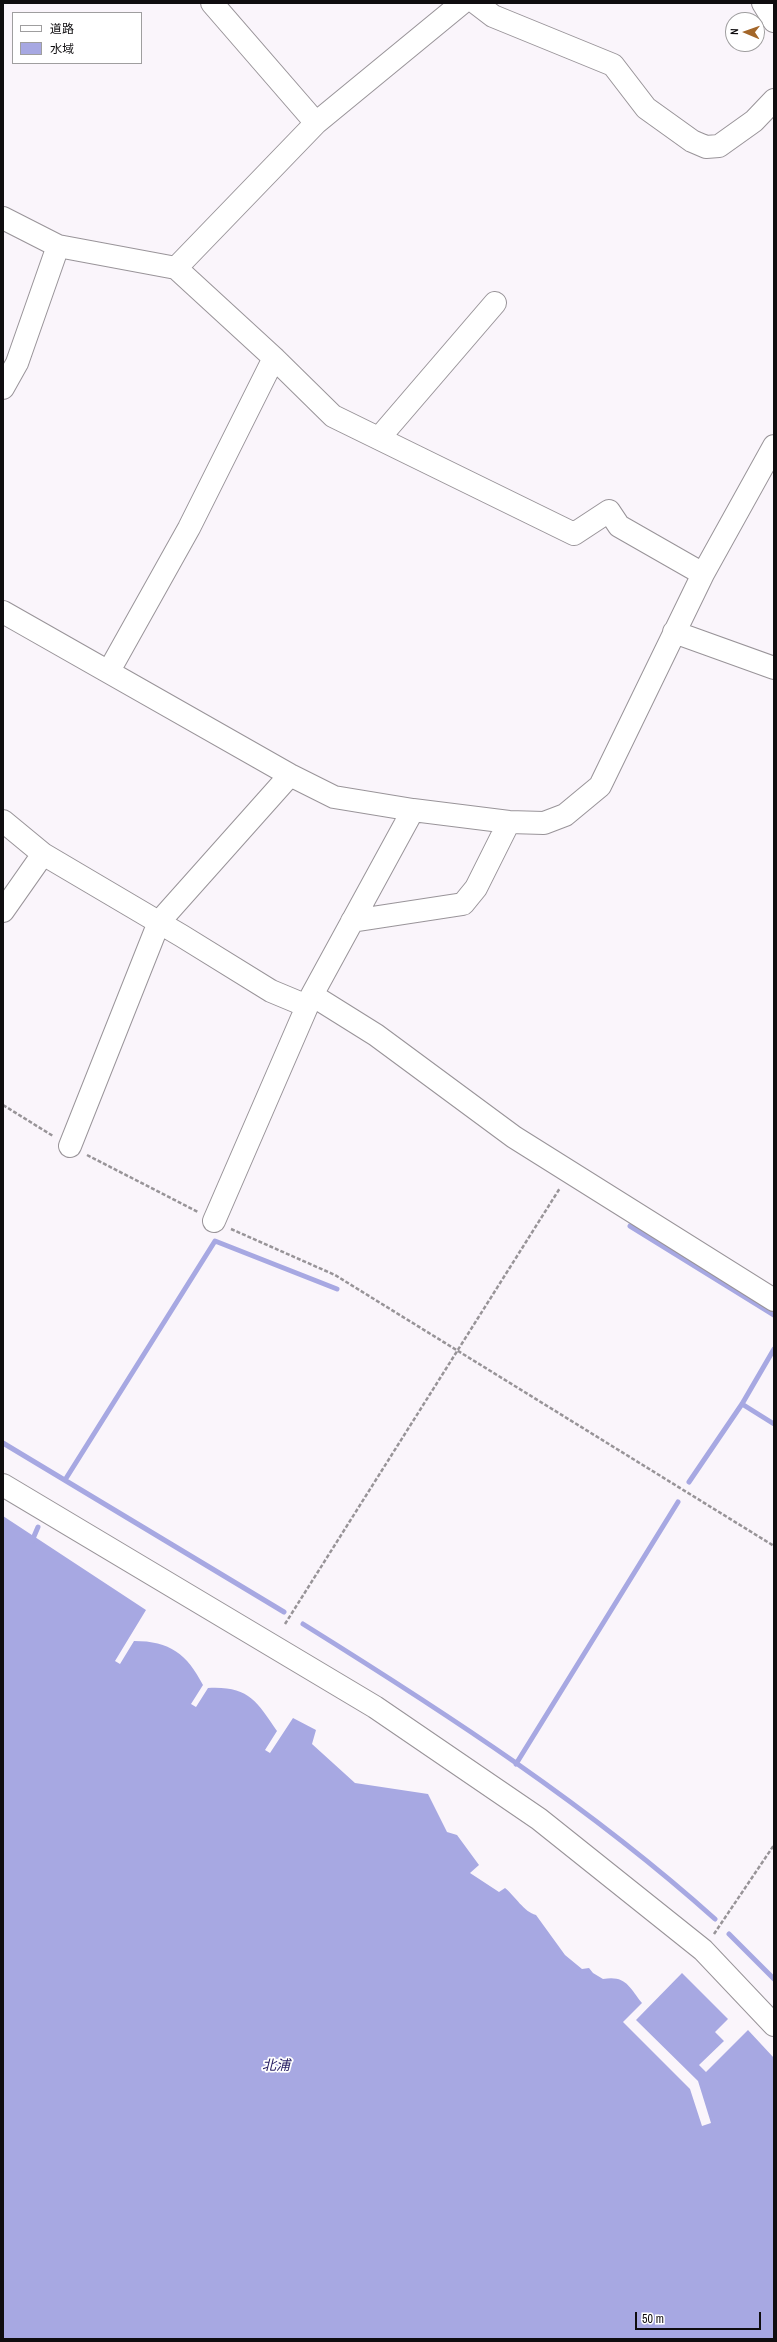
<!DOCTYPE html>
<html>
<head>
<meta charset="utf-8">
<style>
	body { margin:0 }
	#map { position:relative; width:777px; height:2342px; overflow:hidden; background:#faf5fb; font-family:"Archivo Narrow","Noto Sans JP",sans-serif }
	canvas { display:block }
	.frame { position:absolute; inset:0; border:4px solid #0f0d0f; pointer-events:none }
	.legend { position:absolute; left:12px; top:12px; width:130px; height:52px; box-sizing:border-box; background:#fff; border:1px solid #9f9e9f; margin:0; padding:5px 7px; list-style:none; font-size:12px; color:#0f0d0f }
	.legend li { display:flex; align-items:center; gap:8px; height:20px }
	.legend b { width:20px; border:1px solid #9f9e9f }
	.north { position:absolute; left:725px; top:12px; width:40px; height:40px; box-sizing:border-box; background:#fff; border:1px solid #9f9e9f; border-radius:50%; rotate:272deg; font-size:11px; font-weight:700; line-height:16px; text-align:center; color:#0f0d0f }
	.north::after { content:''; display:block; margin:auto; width:14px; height:18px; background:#a36629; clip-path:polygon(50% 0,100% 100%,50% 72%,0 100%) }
	.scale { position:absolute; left:635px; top:2312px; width:126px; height:18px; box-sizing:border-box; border:2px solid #0f0d0f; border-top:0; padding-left:5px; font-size:12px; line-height:14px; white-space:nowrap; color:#0f0d0f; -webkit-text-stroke:3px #fff; paint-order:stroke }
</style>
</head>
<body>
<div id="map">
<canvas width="777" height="2342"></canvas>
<div class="frame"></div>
<ul class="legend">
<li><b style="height:5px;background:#fff"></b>道路</li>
<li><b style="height:11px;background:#a7a8e2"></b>水域</li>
</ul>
<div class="north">N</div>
<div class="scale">50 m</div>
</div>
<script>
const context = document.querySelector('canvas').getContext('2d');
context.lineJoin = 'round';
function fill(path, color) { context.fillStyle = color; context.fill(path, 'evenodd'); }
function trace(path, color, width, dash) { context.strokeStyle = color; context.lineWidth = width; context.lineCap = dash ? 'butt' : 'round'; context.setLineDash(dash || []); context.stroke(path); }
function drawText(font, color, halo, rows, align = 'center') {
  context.font = font + ' "Archivo Narrow","Noto Sans JP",sans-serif'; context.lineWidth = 3.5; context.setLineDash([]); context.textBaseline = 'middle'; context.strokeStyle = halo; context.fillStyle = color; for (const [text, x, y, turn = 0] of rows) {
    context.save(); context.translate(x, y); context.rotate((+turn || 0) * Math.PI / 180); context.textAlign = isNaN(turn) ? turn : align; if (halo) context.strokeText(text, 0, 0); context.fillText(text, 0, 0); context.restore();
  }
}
fill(new Path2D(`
	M3,1516l143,94 -31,51 5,3 14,-23c36,0 53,13 69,44l-12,19 5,3 12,-19c40,-2 48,12 69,43l-12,19 5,3 23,-35 23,12 -4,14 43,39 73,11 19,38 10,3 22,30 -9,8 29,19 6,-4c10,8 19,24 31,27l29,40 17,14 7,-1 4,5 10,6c23,-4 26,8 39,24l-19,19 67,67 12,37 9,-3 -13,-42 -62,-61 46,-47 46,46 -13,13 9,9 -25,24 7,7 42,-42 26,28v281h-771z`), '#a7a8e2');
trace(new Path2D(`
	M630,1226l144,89
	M742,1404l32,20
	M3,1443l281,169
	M65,1480l150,-239 122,48
	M689,1482l53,-78 32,-55
	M32,1541l6,-14
	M303,1624c143,89 286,182 412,295
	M516,1764l162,-262
	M729,1934l45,45`), '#a7a8e2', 5);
const minor = new Path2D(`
	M212,3l104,120
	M476,3l17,13 120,49 33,43 46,33 14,6 13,-1 35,-25 20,-21
	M763,3l11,18
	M3,218l55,28 118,22 98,90 59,58 241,118 35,-23 10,15 84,48
	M176,268l140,-145 146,-120
	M3,388l14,-25 41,-117
	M379,438l116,-135
	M3,612l287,163 44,22 79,13 96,12 35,1 21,-8 35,-29 103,-212 71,-128
	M674,632l100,36
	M109,671l80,-143 85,-170
	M3,821l40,33 139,82 89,55 36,15
	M3,911l40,-57
	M352,921l111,-17 13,-16 33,-66
	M312,995l64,40 138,102 260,163
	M70,1146l89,-224 131,-147
	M214,1221l98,-226 101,-185
	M3,1485l372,222 164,112 164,131 71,75`);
trace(minor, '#999499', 24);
trace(new Path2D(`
	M3,1105l50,31
	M87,1155l111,57
	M231,1229l104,46 439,271
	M285,1624l275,-436
	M714,1934l60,-89`), '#989498', 2.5, [4, 2]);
trace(minor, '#fff', 22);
drawText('italic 14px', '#2a2265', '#fff', [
	["北浦",276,2066]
]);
</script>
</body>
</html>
